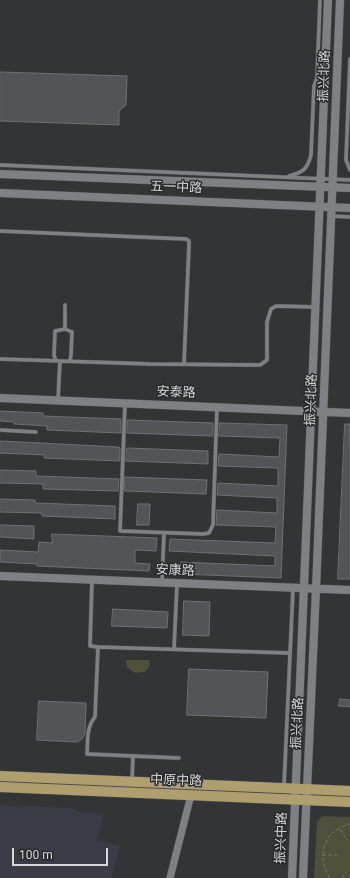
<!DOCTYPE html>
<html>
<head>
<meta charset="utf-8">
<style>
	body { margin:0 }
	#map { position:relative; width:350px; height:878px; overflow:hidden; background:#333436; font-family:Roboto,sans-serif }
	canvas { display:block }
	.scale { position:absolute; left:12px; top:848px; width:96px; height:18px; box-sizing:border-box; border:2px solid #d5d6d8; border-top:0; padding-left:5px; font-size:12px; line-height:14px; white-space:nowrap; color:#d5d6d8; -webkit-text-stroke:3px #292a2c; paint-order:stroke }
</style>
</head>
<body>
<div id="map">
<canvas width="350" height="878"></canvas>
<div class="scale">100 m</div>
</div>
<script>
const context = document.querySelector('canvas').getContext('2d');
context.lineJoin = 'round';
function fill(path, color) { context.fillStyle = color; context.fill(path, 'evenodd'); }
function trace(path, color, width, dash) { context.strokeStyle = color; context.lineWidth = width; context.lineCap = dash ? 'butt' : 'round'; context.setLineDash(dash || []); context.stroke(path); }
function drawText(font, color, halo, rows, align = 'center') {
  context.font = font + ' Roboto,"Noto Sans SC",sans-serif'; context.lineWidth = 3; context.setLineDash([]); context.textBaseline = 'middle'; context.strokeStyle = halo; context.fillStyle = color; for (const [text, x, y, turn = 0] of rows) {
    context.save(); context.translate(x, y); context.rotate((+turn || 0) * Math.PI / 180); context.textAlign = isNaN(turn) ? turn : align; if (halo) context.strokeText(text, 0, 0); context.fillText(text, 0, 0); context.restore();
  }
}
fill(new Path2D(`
	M0,805l72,3 8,4 24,2 -7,26 23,6 -9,32h-111z`), '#393c44');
fill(new Path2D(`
	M126,660h24l-1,7 -4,5 -10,1 -8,-6z
	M322,816l28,1v61h-36l3,-56z`), '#4f503a');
const building = new Path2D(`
	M0,72l127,4 -1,29 -7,6v14l-119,-4z
	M0,411l43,2v3l78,3v14l-74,-3v-4l-33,-2v-2l-14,-1z
	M128,420l85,3v13l-86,-3z
	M220,423l67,2 -6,153 -100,-4v-12l94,4v-10l-106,-5 1,-12 105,4 1,-16 -60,-2 1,-15 60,3v-15l-60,-3 1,-12 60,3v-18l-60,-2 1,-12 60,3 1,-19 -61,-2z
	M345,424h5v155h-12z
	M0,441l118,6 2,1v13l-76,-3 1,-3 -45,-2z
	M127,448l81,3v13l-82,-3z
	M0,470l36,1v5l83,3 -1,12 -75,-2v-5l-43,-1z
	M125,477l82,3 -1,14 -81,-3z
	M0,499l35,1v3l80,3v13l-73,-3v-3l-42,-1z
	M138,504h12l-1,21h-12z
	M0,525l34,1v13l-34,-2z
	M52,534l105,4 -1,13 -21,-1v13l15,1 -1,7 -112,-5v-2l-37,-2v-12l38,2 1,-10 13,1z
	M184,601l26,1 -1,34 -26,-1z
	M113,609l55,3 -1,16 -55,-2z
	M189,669l79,3 -2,46 -79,-3z
	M340,699l10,1v7l-11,-1z
	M39,701l47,2 -1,31 -3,5 -5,3 -40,-2z`);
fill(building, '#535457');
trace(building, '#6f7073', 1);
const service = new Path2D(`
	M350,59l-4,101 4,10
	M0,165l350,15
	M289,176c14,-4 18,-6 22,-21l3,-69 3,-8 3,-78
	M332,216l18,1
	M0,231l186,8 3,2v4l-5,119
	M65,329v-24
	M0,359l150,5 110,1 7,-5v-38l4,-13 5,-3 39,1
	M56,361l-2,-6 1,-24 10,-2 7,3 -1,23 -1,6
	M58,400l2,-39
	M125,404l-5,127 83,3 6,-1 4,-8 4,-118
	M0,430l36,2
	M92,581l-2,65 8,1 -3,70c-9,11 -7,24 -8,37l92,4
	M162,582l2,-49
	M98,647l192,6
	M174,649l3,-65
	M132,781l1,-25
	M284,786l9,-197`);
const minor = new Path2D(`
	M170,878l21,-83`);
const tertiary = new Path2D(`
	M0,174l350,14
	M0,193l350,15
	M0,398l350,15
	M0,576l350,14
	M292,878l36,-878
	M303,878l13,-289 24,-589`);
const primary = new Path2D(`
	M0,776l350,15
	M0,787l350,15`);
trace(service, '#4f4f52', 4.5);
trace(minor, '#4f4f52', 8);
trace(tertiary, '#4f4f52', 9);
trace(primary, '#4f4f52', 11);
trace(new Path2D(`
	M340,829l7,11
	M322,855h16
	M330,878c-14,-21 -7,-48 20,-54
	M342,878l4,-6`), '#737476', 1, [4, 2]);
trace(service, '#7f8083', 3.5);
trace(minor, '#7f8083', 7);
trace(tertiary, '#7f8083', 8);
trace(primary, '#af9f6f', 10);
drawText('13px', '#d5d6d8', '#292a2c', [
	["振兴北路",325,76,-88],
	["五一中路",176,188,2],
	["安泰路",176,393,2],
	["振兴北路",312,400,-88],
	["安康路",175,571,2],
	["振兴北路",298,723,-87],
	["中原中路",176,781,2],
	["振兴中路",282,838,-88]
]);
</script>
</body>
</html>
